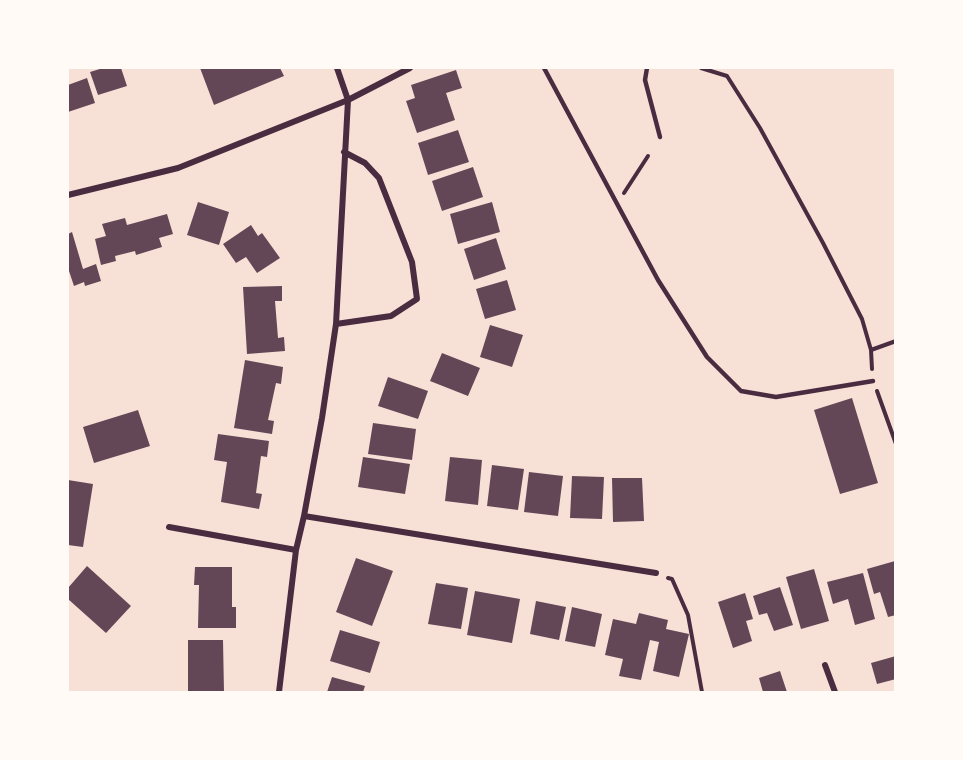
<!DOCTYPE html>
<html>
<head>
<meta charset="utf-8">
<style>
	body { margin:0 }
	#map { position:relative; width:963px; height:760px; overflow:hidden; background:#f7e1d7; font-family:Mulish,sans-serif }
	canvas { display:block }
	.frame { position:absolute; inset:0; border:69px solid #fffaf5; pointer-events:none }
</style>
</head>
<body>
<div id="map">
<canvas width="963" height="760"></canvas>
<div class="frame"></div>
</div>
<script>
const context = document.querySelector('canvas').getContext('2d');
context.lineJoin = 'round';
function fill(path, color) { context.fillStyle = color; context.fill(path, 'evenodd'); }
function trace(path, color, width, dash) { context.strokeStyle = color; context.lineWidth = width; context.lineCap = dash ? 'butt' : 'round'; context.setLineDash(dash || []); context.stroke(path); }
fill(new Path2D(`
	M103,68h18l6,18 -29,9 -8,-23z
	M200,68h80l4,8 -70,29z
	M456,70l6,18 -16,5 9,27 -38,13 -11,-32 9,-3 -4,-13z
	M87,78l8,25 -27,9v-27z
	M458,130l11,32 -41,13 -10,-32z
	M473,167l10,30 -41,14 -10,-30z
	M198,202l31,10 -10,33 -32,-10z
	M492,202l8,30 -42,12 -8,-30z
	M167,214l6,20 -14,4 3,9 -26,8 -1,-4 -20,5 1,5 -15,4 -6,-26 11,-3 -4,-12 23,-6 2,7z
	M251,225l7,11 4,-3 18,25 -23,15 -11,-16 -10,6 -13,-19z
	M72,232l11,37 13,-5 5,17 -16,5 -1,-4 -10,4 -6,-18v-34z
	M496,238l10,31 -32,11 -10,-31z
	M507,280l9,30 -31,9 -9,-30z
	M282,286v15h-7l3,37 6,-1 1,14 -38,3 -4,-67z
	M490,325l33,10 -11,32 -32,-10z
	M442,353l38,15 -12,28 -38,-15z
	M245,360l38,7 -2,17 -5,-1 -8,37 6,1 -2,13 -38,-6z
	M388,377l40,14 -10,28 -40,-13z
	M852,398l26,85 -38,11 -26,-84z
	M138,410l12,36 -56,17 -11,-36z
	M373,423l43,6 -4,31 -44,-6z
	M218,434l51,7 -2,16 -6,-1 -5,37 6,1 -3,15 -38,-7 6,-40 -13,-2z
	M363,457l47,7 -5,30 -47,-7z
	M450,457l32,3 -4,45 -33,-4z
	M492,465l32,4 -6,41 -31,-4z
	M529,472l34,4 -5,40 -34,-4z
	M572,476l32,1 -2,42 -32,-1z
	M612,478h30l2,43 -31,1z
	M68,480l25,4 -10,63 -15,-2z
	M356,558l37,13 -21,55 -36,-14z
	M895,561l1,54 -8,2 -8,-25 -6,2 -7,-25z
	M87,566l44,40 -25,27 -38,-34v-11z
	M195,567h37v40h4v21h-38l1,-43h-5z
	M814,569l15,52 -28,8 -15,-52z
	M863,573l12,46 -20,6 -7,-26 -15,5 -6,-22z
	M436,583l32,5 -7,41 -33,-5z
	M780,587l13,38 -19,6 -7,-18 -8,2 -6,-19z
	M475,591l45,8 -8,44 -45,-8z
	M745,593l8,26 -7,2 6,20 -19,7 -15,-46z
	M536,601l30,6 -7,33 -29,-6z
	M572,607l30,7 -7,33 -30,-6z
	M639,613l29,7 -2,9 23,5 -10,43 -26,-6 6,-29 -9,-2 -9,40 -22,-4 4,-17 -18,-4 8,-36 23,5z
	M340,630l40,12 -10,31 -40,-12z
	M188,640h35l1,52h-36z
	M896,656v23l-19,5 -6,-21z
	M780,671l7,21h-24l-4,-14z
	M332,677l33,9 -2,6h-36z`), '#644757');
trace(new Path2D(`
	M701,68l26,8 33,52 63,115 39,76 9,31 1,19
	M624,193l24,-37
	M871,350l25,-9
	M877,391l19,53
	M668,578l4,1 16,36 14,77`), '#4a2c40', 4);
trace(new Path2D(`
	M544,68l114,212 49,77 34,34 35,6 97,-16
	M647,68l-2,12 15,57`), '#4a2c40', 4.5);
trace(new Path2D(`
	M68,195l110,-27 170,-68 62,-32
	M336,324l55,-8 26,-17 -5,-37 -33,-84 -14,-15 -21,-11
	M304,516l352,57
	M169,527l127,23
	M825,665l10,27
	M279,692l17,-142 8,-34 18,-98 14,-94 12,-224 -11,-32`), '#4a2c40', 6);
</script>
</body>
</html>
